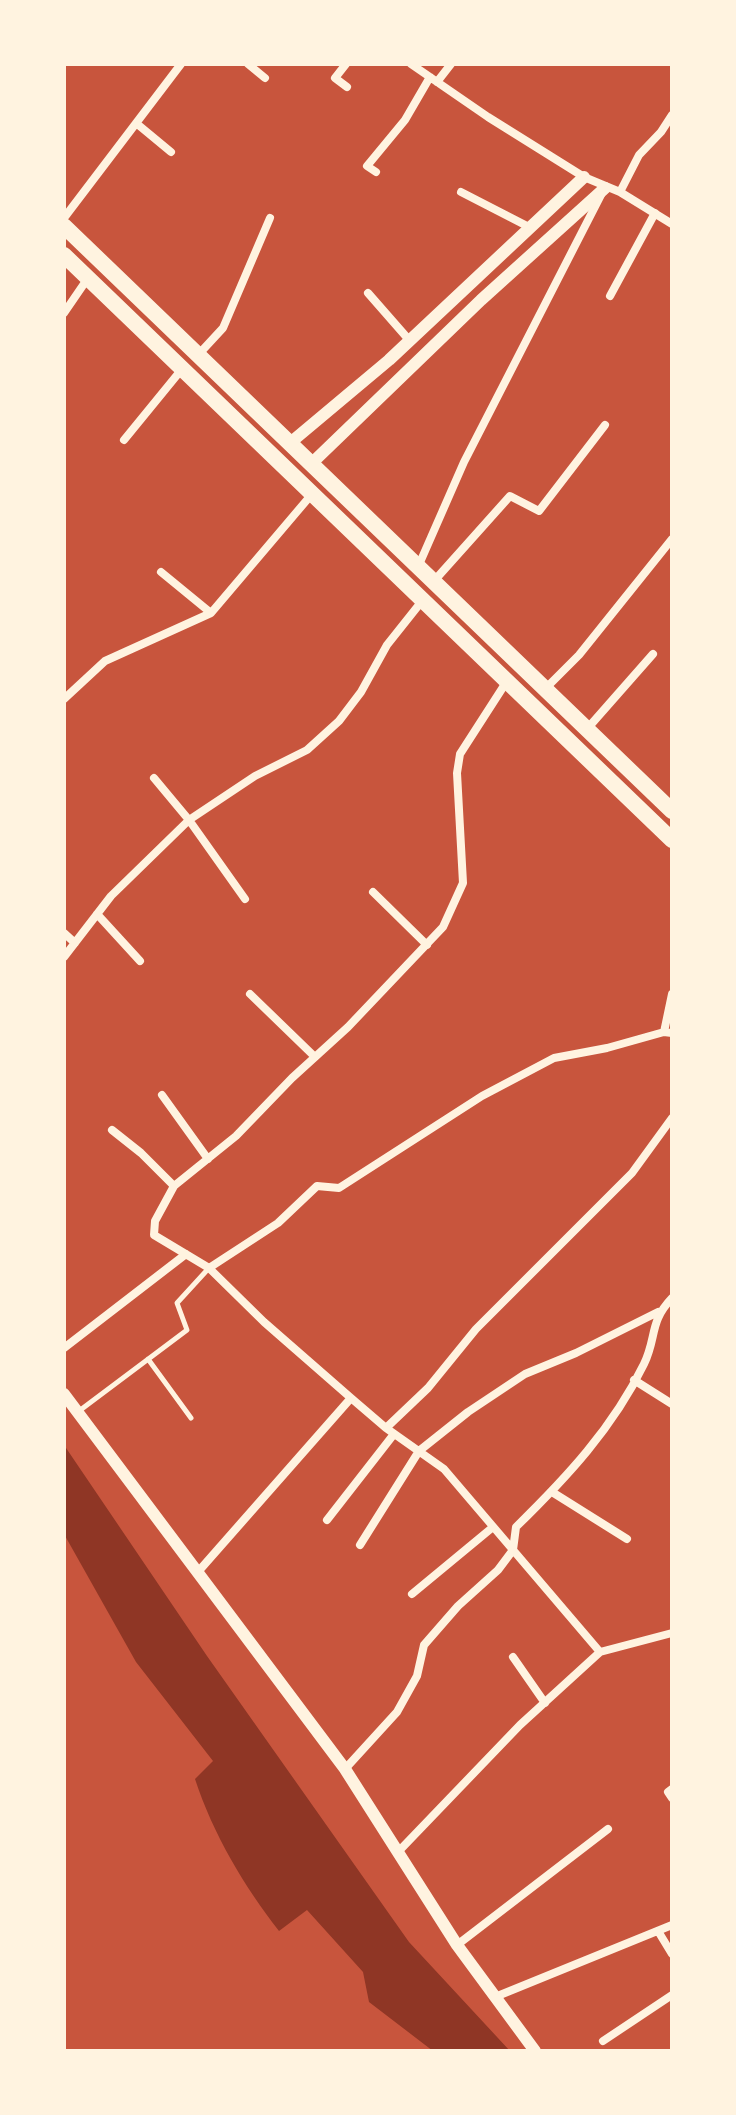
<!DOCTYPE html>
<html>
<head>
<meta charset="utf-8">
<style>
	body { margin:0 }
	#map { position:relative; width:736px; height:2115px; overflow:hidden; background:#c8553d; font-family:"Roboto Condensed",sans-serif }
	canvas { display:block }
	.frame { position:absolute; inset:0; border:66px solid #fff3e0; pointer-events:none }
</style>
</head>
<body>
<div id="map">
<canvas width="736" height="2115"></canvas>
<div class="frame"></div>
</div>
<script>
const context = document.querySelector('canvas').getContext('2d');
context.lineJoin = 'round';
function fill(path, color) { context.fillStyle = color; context.fill(path, 'evenodd'); }
function trace(path, color, width, dash) { context.strokeStyle = color; context.lineWidth = width; context.lineCap = dash ? 'butt' : 'round'; context.setLineDash(dash || []); context.stroke(path); }
fill(new Path2D(`
	M64,1445l143,211 202,286 101,109h-77l-64,-49 -6,-30 -56,-62 -28,21c-35,-45 -66,-97 -84,-152l18,-18 -77,-99 -72,-128z`), '#8f3625');
trace(new Path2D(`
	M148,1359l43,59
	M79,1411l108,-81 -10,-27 32,-35`), '#fff3e0', 5);
trace(new Path2D(`
	M248,64l17,14
	M346,64l-11,14 12,9
	M411,64l77,53 96,60 36,15 52,32
	M437,82l14,-18
	M136,123l35,29
	M376,172l-9,-6 38,-46 25,-43
	M461,192l70,36
	M620,192l19,-37 22,-23 11,-17
	M64,218l117,-154
	M368,293l42,48
	M610,296l45,-83
	M64,313l24,-35
	M198,355l25,-27 47,-110
	M124,440l58,-71
	M418,567l46,-105 137,-267
	M161,572l50,41
	M434,581l76,-85 29,15 66,-86
	M507,681l-47,73 -3,19 6,110 -20,44 -95,100 -56,51 -56,58 -62,50 -19,35 -1,14 55,33 55,54 87,76 35,30 58,41 156,183
	M545,689l34,-34 93,-116
	M64,699l41,-38 106,-48 101,-119
	M587,729l66,-75
	M154,778l35,42 56,79
	M373,892l54,53
	M97,914l43,47
	M64,933l11,10
	M64,957l47,-61 78,-76 66,-44 52,-26 32,-29 22,-29 26,-47 35,-44
	M250,994l65,63
	M672,994l-8,38 8,1
	M162,1095l46,64
	M112,1130l29,23 33,33
	M209,1268l69,-45 39,-37 22,2 143,-92 72,-38 53,-10 57,-16
	M64,1348l122,-94
	M634,1380l38,24
	M386,1428l42,-40 48,-59 156,-156 40,-55
	M552,1492l75,47
	M327,1520l67,-86
	M360,1545l59,-94 49,-39 57,-38 51,-21 82,-41
	M197,1573l154,-175
	M412,1594l81,-67
	M513,1657l32,46
	M345,1769l52,-57 20,-36 7,-31 34,-39 40,-36 15,-20 3,-23c50,-49 97,-99 128,-163 13,-27 5,-42 28,-66
	M672,1789l-4,3 4,6
	M398,1852l122,-127 80,-73 72,-19
	M658,1931l14,23
	M457,1945l151,-116
	M495,1997l177,-72
	M603,2041l69,-46`), '#fff3e0', 8);
trace(new Path2D(`
	M290,443l99,-83 195,-183
	M311,464l170,-164 124,-112
	M64,1394l281,375 112,176 78,106`), '#fff3e0', 12);
trace(new Path2D(`
	M64,226l608,585
	M64,255l608,585`), '#fff3e0', 16);
</script>
</body>
</html>
